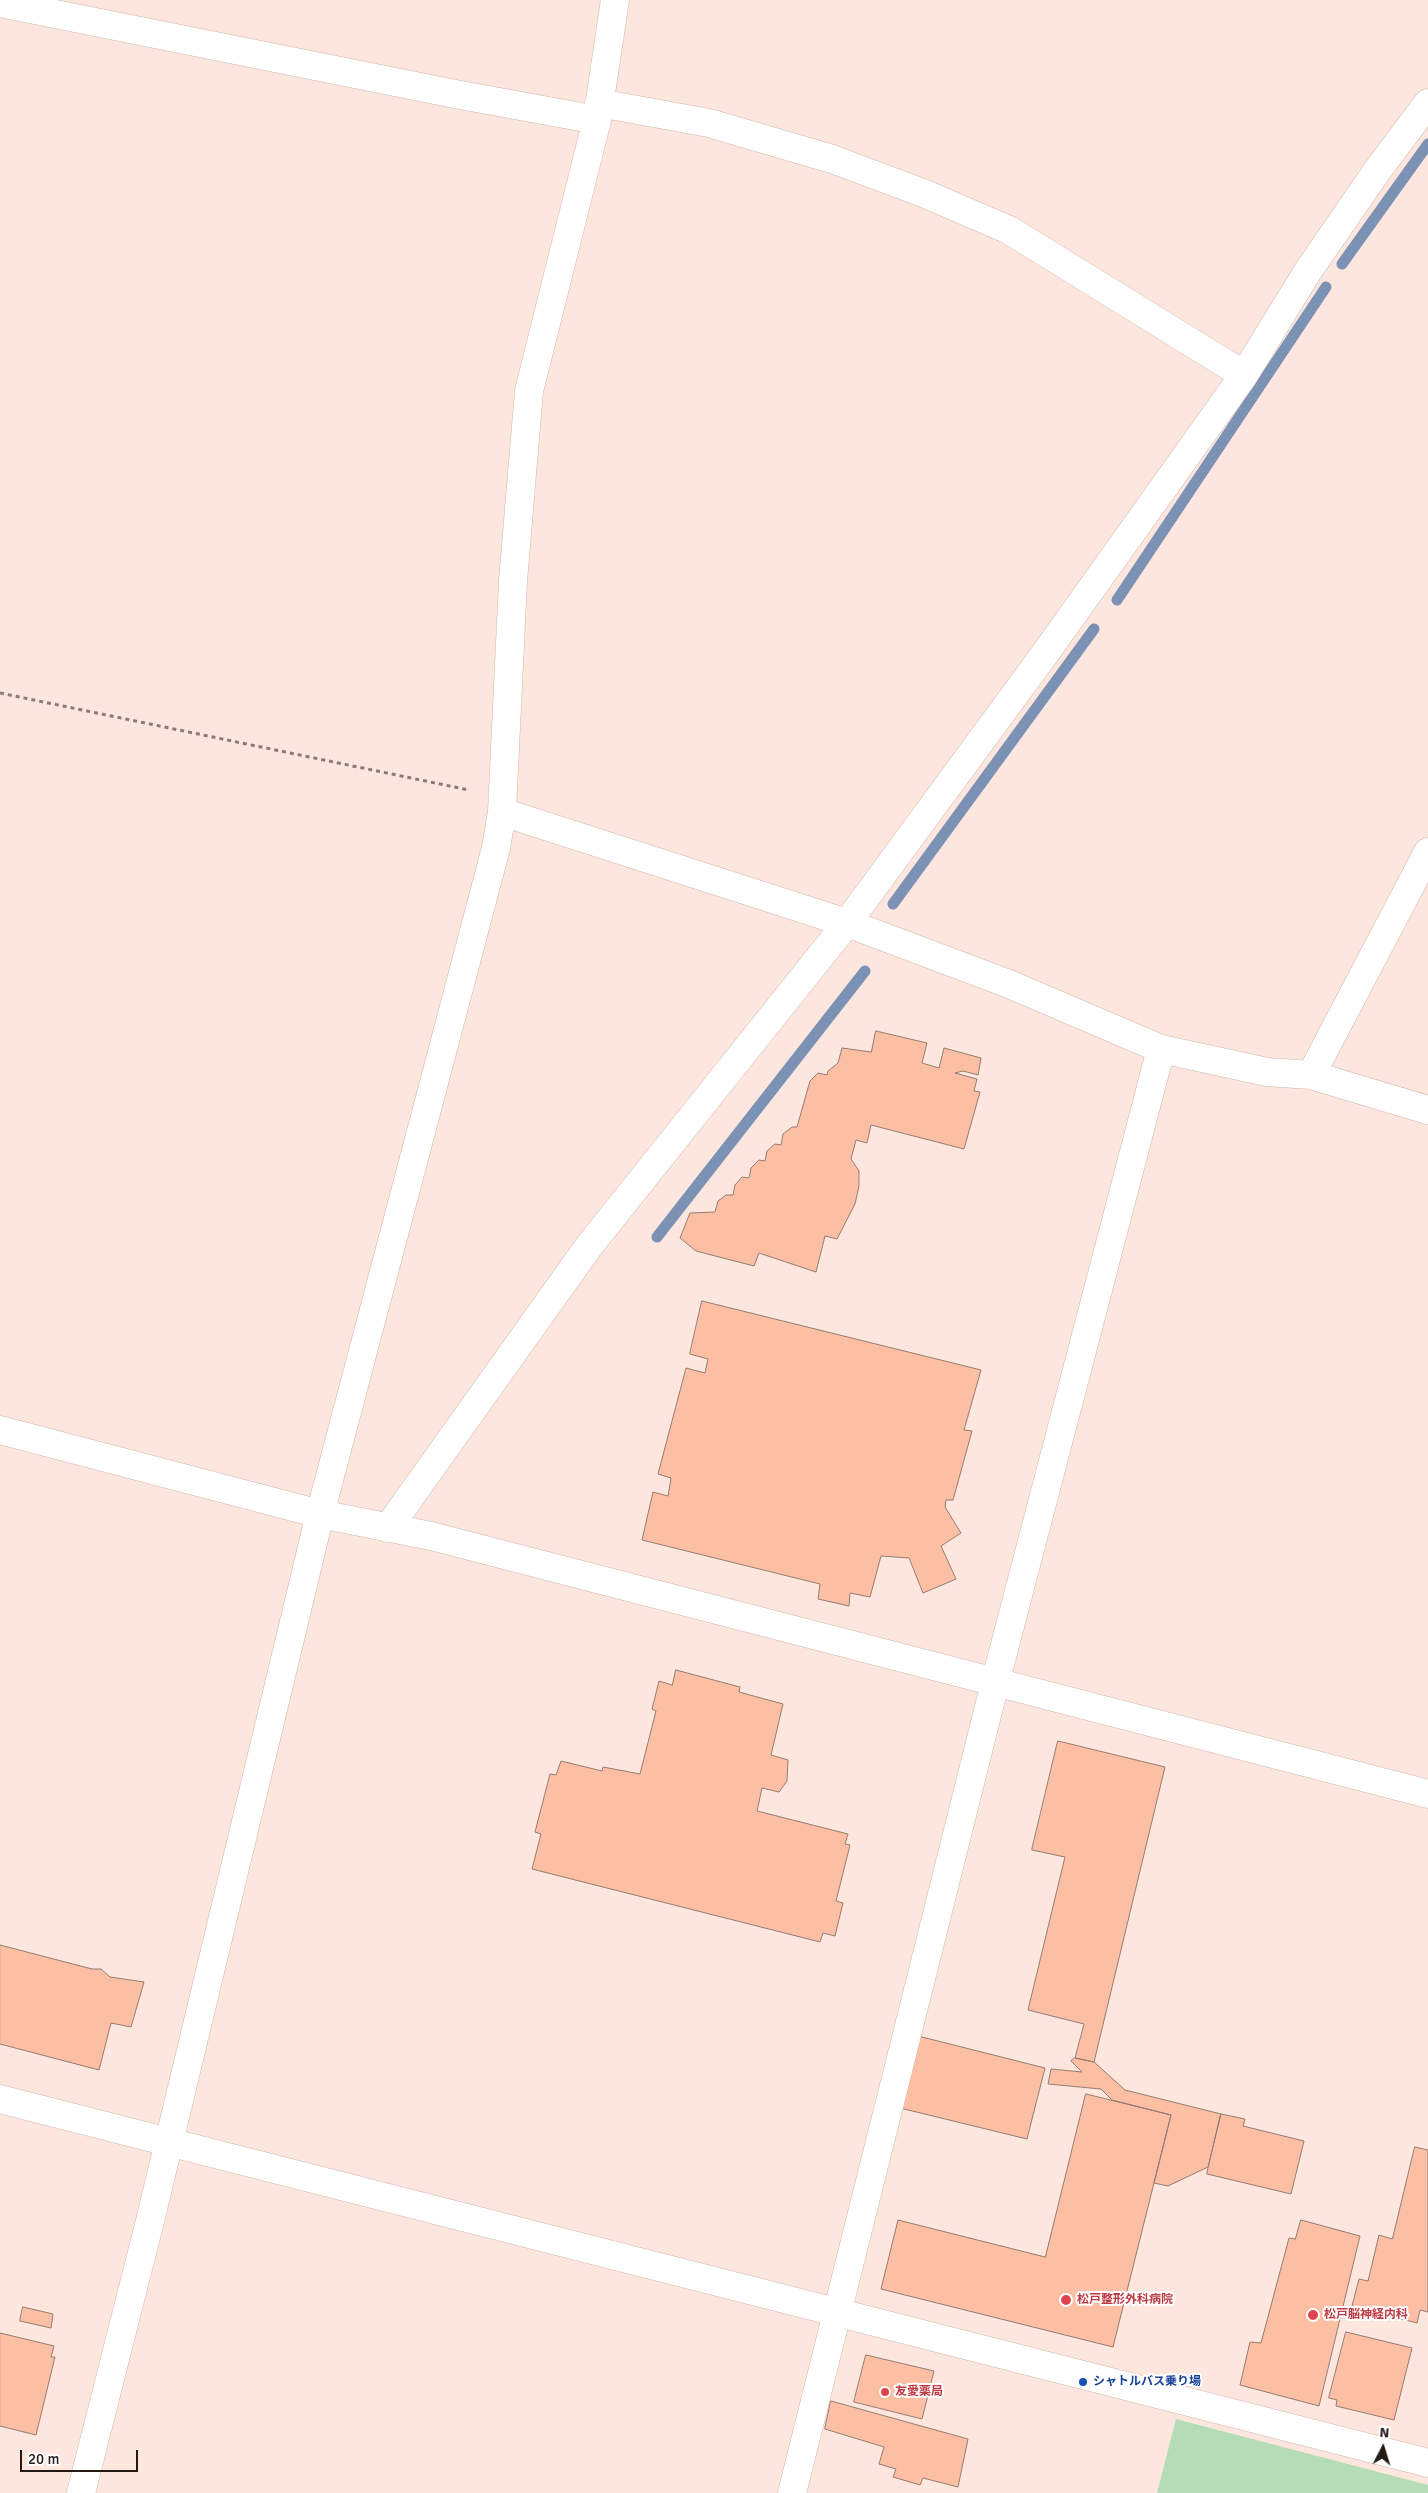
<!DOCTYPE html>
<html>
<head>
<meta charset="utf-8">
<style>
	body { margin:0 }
	#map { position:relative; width:1428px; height:2493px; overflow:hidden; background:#fce6dd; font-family:Signika,sans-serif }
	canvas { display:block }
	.north { position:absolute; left:1358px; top:2423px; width:50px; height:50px; -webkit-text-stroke:4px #fff; paint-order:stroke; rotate:5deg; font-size:14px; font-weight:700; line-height:20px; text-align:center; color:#231a16 }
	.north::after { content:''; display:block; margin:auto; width:18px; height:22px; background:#231a16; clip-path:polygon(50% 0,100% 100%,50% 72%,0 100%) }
	.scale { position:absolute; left:20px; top:2450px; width:118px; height:22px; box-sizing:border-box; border:2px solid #231a16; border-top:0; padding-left:6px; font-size:15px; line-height:18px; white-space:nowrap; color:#231a16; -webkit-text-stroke:4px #fff; paint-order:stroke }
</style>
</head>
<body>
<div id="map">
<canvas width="1428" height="2493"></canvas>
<div class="north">N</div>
<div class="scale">20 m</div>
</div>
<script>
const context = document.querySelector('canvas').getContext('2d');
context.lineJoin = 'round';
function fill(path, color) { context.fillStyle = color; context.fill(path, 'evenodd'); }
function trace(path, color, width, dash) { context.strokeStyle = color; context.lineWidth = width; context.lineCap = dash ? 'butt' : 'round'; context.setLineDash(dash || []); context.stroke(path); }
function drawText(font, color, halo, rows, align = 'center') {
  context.font = font + ' Signika,"Noto Sans JP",sans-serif'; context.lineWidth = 4; context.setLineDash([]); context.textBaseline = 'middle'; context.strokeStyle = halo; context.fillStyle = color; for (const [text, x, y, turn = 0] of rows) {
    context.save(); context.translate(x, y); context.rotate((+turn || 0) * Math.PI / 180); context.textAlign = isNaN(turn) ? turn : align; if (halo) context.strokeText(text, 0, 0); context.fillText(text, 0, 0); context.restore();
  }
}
fill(new Path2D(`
	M1176,2419l252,66v8h-271z`), '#b4ddb7');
trace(new Path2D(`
	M1342,264l86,-120
	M1117,600l209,-313
	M893,904l201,-275
	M657,1237l208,-266`), '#7b92b4', 11);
const building = new Path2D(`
	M876,1031l51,12 -5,20 17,5 5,-20 37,10 -3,17 -15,-4 -8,2 22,6 -3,12 6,1 -16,57 -93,-24 -4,18 -11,-3 -5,19 8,12v15l-4,18 -18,35 -12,-3 -9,36 -57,-19 -5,13 -58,-15 -16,-13 10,-25 25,-1 3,-11 8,-6h7l2,-10 7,-8 7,1 2,-10 8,-8 6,1 2,-10 8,-7 6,1 2,-11 9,-7h5l13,-46 8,-8 9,2 1,-4 10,-8 4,-15 29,4z
	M702,1301l279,69 -17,60 8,1 -19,69h-7l-1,7 16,26 -20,13 15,33 -33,14 -14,-35 -28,-2 -11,41 -20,-4 -1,13 -31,-7 2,-15 -178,-44 11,-48 15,4 3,-18 -13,-4 28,-106 19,5 3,-14 -18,-5z
	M676,1670l64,17 -1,5 44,12 -12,51 17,5 -1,21 -8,11 -17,-4 -5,23 91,23 -3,10 5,1 -14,56 7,2 -8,33 -12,-3 -3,9 -288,-73 9,-35 -6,-2 15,-58 6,1 5,-14 41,10 1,-4 37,7 16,-63 -4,-2 7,-28 13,4z
	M1058,1741l107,26 -71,295 -19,-4 9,-34 -56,-14 37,-153 -33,-7z
	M0,1945l92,24h9l9,8 34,5 -13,45 -20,-4 -12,47 -99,-26z
	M918,2036l127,32 -18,71 -127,-31z
	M1075,2058l19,4 31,28 96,24 -13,53 -40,19 -14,-3 17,-68 -59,-15 -11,-11 -53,-5 3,-15 31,3 -11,-11z
	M1086,2094l85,21 -58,232 -232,-58 17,-69 147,37z
	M1221,2114l24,5 -2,7 61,15 -13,53 -84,-20z
	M1415,2147l13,3v162l-8,-2 -3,13 -65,-17 7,-27 9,2 11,-46 13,4z
	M1301,2220l59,16 -41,170 -79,-21 10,-43 11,1 28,-105 6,1z
	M23,2307l30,7 -2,14 -31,-7z
	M1346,2332l66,16 -18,72 -58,-14 1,-6 -8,-2z
	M0,2333l54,13 -3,11h4l-19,78 -36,-9z
	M866,2355l68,16 -12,48 -68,-17z
	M831,2401l137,38 -10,48 -35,-9 -3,7 -27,-8 3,-8 -17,-5 5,-17 -59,-18z`);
fill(building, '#fcbfa3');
trace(building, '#947c72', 1);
const minor = new Path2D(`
	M0,3l455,91 142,26
	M599,103l110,20 123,36 91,34 86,37 235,145
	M502,812l345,111 162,61 152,65 106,23 44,3 117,35
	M1311,1075l117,-223
	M0,1430l320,84 111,22 997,258
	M388,1528l201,-282 258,-323 197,-268 200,-280 64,-104 69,-100 51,-68
	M0,2099l1428,364
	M81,2493l69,-272 170,-707 176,-666 6,-36 11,-231 16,-190 68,-271 18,-120
	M792,2493l203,-810 166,-634`);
trace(minor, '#d0b7ac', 29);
trace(new Path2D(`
	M0,693l469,97`), '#8a7b75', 3, [4, 4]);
trace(minor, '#fff', 28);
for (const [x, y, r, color] of [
	[1066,2300,6,"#e0444e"],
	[1313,2315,6,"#e0444e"],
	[1083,2382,5,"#1a4fb4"],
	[885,2392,5,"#e0444e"]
]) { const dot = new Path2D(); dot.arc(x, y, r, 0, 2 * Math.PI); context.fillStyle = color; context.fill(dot); trace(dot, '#fff', 2); }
drawText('bold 12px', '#be3a42', '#fff', [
	["松戸整形外科病院",1077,2300],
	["松戸脳神経内科",1324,2315],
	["友愛薬局",895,2392]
], 'left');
drawText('bold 12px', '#164399', '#fff', [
	["シャトルバス乗り場",1093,2382]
], 'left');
</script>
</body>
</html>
